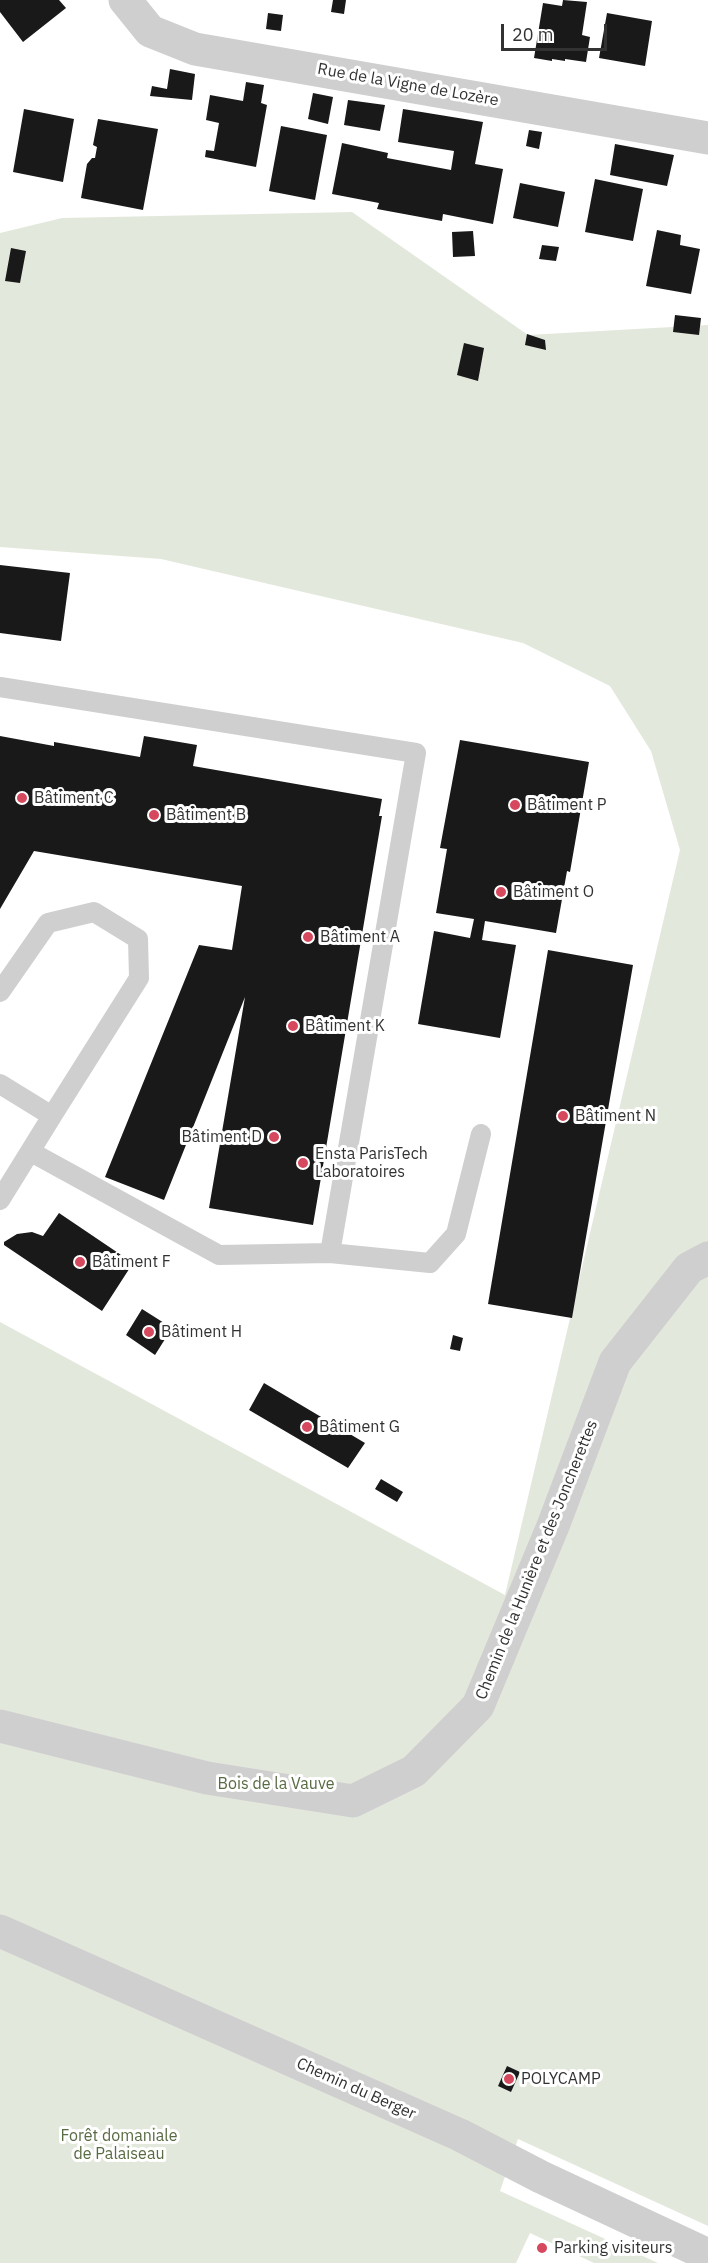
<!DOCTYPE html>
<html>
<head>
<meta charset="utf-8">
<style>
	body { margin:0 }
	#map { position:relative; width:708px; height:2263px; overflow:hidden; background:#fff; font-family:"IBM Plex Sans",sans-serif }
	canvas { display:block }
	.scale { position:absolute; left:501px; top:24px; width:106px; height:27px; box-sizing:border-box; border:3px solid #323232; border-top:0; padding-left:8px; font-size:18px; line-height:21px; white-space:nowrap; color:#323232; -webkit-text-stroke:4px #fff; paint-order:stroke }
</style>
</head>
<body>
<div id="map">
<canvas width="708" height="2263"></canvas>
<div class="scale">20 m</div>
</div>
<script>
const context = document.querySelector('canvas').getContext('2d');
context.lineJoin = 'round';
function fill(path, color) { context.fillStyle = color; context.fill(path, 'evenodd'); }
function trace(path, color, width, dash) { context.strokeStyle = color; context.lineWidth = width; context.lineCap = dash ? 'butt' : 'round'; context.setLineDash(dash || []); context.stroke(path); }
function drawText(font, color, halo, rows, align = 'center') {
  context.font = font + ' "IBM Plex Sans",sans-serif'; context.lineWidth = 6; context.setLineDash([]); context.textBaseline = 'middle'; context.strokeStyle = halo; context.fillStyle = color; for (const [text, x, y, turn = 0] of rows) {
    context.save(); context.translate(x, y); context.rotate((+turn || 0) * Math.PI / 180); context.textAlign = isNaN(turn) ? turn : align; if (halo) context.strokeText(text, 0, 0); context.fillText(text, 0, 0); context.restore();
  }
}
fill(new Path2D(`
	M352,212l176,123 180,-10v1901l-190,-87 -18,52 158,72h-64l-64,-30 -14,30h-516v-941l505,273 175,-745 -29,-99 -41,-65 -87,-43 -362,-84 -161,-12v-314l62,-15z`), '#e3e8dc');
fill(new Path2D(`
	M0,0h59l7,8 -43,34 -23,-30z
	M333,0h13l-2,14 -13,-2z
	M563,0l24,2 -5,33 8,2 -4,25 -21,-3v2l-13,-2v2l-18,-3 9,-55 19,3z
	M268,13l15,2 -2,16 -15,-2z
	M607,13l45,8 -7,45 -46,-8z
	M170,69l25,5 -3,26 -42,-4 2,-10 15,3z
	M246,82l18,3 -3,18 6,2 -11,62 -51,-10 1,-7 8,1 5,-28 -13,-3 4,-25 33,6z
	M313,93l20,4 -5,27 -20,-5z
	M348,100l37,5 -5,26 -36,-6z
	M24,109l50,10 -11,63 -50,-10z
	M403,109l80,13 -8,42 28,5 -10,55 -50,-10 -1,7 -65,-12 2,-6 -47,-9 10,-51 46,10 -1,5 64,12 3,-19 -56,-9z
	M98,119l60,10 -15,81 -62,-12 6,-34 5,-6h3l2,-11 -4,-2z
	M281,126l46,9 -12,65 -46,-9z
	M529,130l13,2 -3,17 -13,-3z
	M615,144l59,11 -7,31 -57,-11z
	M595,179l48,10 -10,52 -48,-9z
	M520,183l45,9 -7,35 -45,-9z
	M657,230l24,5 -1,10 20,4 -9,45 -45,-8z
	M473,231l2,25 -22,1 -1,-25z
	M542,245l17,2 -3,14 -17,-2z
	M11,248l15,3 -6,32 -15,-2z
	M675,315l26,3 -2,17 -26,-3z
	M527,334l18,6 1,10 -21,-5z
	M464,343l20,5 -6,33 -21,-6z
	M0,565l70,8 -9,68 -61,-8z
	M0,736l54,10v-4l86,15 4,-21 53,9 -4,21 189,33 -3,17h3l-69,409 -104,-17 36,-211 -81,203 -59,-23 94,-232 33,5 10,-64 -208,-35 -34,58z
	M460,740l129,22 -19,110 -3,-1 -11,62 -71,-12 -3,19 34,5 -16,93 -82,-14 16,-93 36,7 4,-19 -38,-6 11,-64 -7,-1z
	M548,950l85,15 -61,353 -84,-14z
	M59,1213l74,50 -31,48 -98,-66v-3l13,-8 15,-2 11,4z
	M142,1309l30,19 -17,27 -29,-20z
	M453,1335l10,3 -3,13 -10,-2z
	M264,1383l101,60 -17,25 -99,-58z
	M381,1479l22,13 -6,10 -22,-13z
	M507,2066l13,6 -9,20 -13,-6z`), '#191919');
trace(new Path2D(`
	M0,687l416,66 -86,500 -111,2 -188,-103
	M0,992l48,-69 46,-11 44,27 1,39 -87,138
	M0,1084l52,32 -52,84
	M330,1253l100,10 26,-29 25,-100`), '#cfcfcf', 20);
trace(new Path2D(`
	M125,0l25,31 45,18 513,89
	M0,1726l207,52 146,23 61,-30 64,-65 75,-180 62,-164 74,-94 19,-10
	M0,1931l460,204 81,42 167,78`), '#cfcfcf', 33);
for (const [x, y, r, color] of [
	[22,798,6,"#d5485e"],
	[515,805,6,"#d5485e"],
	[154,815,6,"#d5485e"],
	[501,892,6,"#d5485e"],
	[308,937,6,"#d5485e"],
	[293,1026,6,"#d5485e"],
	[563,1116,6,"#d5485e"],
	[274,1137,6,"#d5485e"],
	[303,1163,6,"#d5485e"],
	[80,1262,6,"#d5485e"],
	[149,1332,6,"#d5485e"],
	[307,1427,6,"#d5485e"],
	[509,2079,6,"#d5485e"],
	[542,2248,6,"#d5485e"]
]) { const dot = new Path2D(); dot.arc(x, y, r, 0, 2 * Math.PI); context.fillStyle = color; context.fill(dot); trace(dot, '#fff', 2); }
drawText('16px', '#323232', '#fff', [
	["Rue de la Vigne de Lozère",408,85,10],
	["Chemin de la Hunière et des Joncherettes",537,1560,-68],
	["Chemin du Berger",356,2089,24]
]);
drawText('16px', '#323232', '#fff', [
	["Bâtiment C",34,798],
	["Bâtiment P",527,805],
	["Bâtiment B",166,815],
	["Bâtiment O",513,892],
	["Bâtiment A",320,937],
	["Bâtiment K",305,1026],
	["Bâtiment N",575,1116],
	["Bâtiment D",262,1137,"right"],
	["Ensta ParisTech",315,1154],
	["Laboratoires",315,1172],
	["Bâtiment F",92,1262],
	["Bâtiment H",161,1332],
	["Bâtiment G",319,1427],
	["POLYCAMP",521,2079],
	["Parking visiteurs",554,2248]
], 'left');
drawText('16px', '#596b43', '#fff', [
	["Bois de la Vauve",276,1784],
	["Forêt domaniale",119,2136],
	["de Palaiseau",119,2154]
]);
</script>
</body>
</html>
